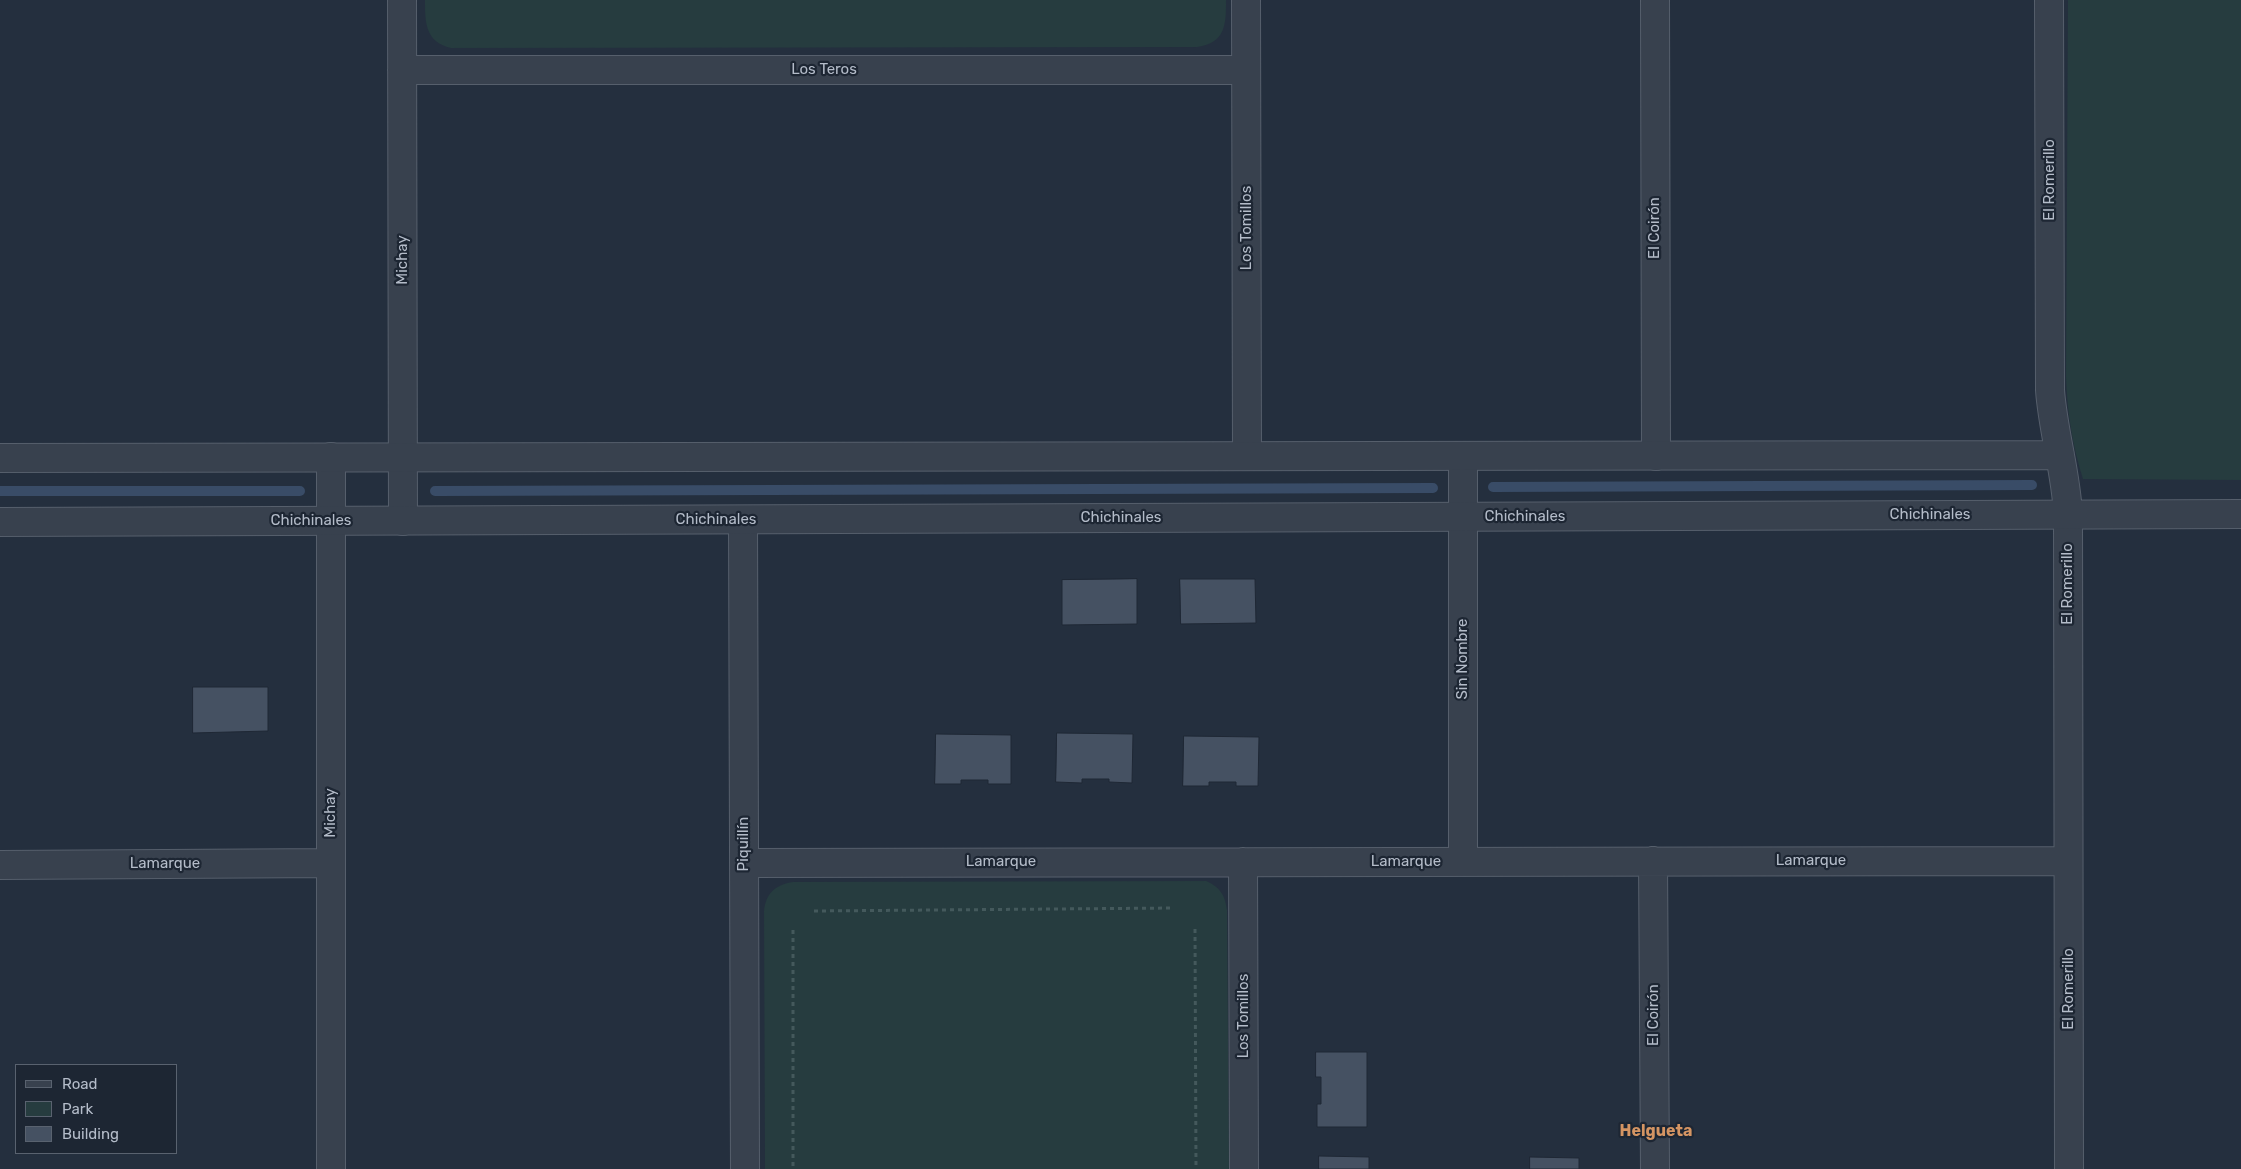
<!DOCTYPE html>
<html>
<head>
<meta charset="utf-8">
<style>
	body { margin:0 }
	#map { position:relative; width:2241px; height:1169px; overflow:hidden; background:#242f3e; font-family:Rubik,sans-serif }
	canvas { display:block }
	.legend { position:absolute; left:15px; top:1064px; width:162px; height:90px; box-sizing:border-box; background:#1d2633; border:1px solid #59626f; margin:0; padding:6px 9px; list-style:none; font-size:15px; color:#b4bcc9 }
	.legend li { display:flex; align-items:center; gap:10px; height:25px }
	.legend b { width:25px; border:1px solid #59626f }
</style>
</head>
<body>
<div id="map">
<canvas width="2241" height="1169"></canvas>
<ul class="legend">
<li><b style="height:6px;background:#38414e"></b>Road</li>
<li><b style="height:14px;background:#263c3f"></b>Park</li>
<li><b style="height:14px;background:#455162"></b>Building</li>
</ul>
</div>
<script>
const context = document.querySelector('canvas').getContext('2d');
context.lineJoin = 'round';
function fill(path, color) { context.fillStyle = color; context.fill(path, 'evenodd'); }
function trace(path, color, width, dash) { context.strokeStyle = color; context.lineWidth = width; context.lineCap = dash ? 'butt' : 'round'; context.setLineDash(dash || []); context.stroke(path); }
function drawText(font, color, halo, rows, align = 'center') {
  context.font = font + ' Rubik,sans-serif'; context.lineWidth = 4.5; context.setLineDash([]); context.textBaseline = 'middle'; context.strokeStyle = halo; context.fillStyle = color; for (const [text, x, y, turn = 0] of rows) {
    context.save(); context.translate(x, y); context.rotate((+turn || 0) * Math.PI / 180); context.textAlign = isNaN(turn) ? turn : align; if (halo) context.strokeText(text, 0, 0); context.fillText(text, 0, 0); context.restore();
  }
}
fill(new Path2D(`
	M425,0h801c0,24 0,43 -29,47l-746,1c-26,-6 -26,-26 -26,-48z
	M2068,0h173v480l-158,-1c-11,-35 -16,-68 -17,-104z
	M1206,881c14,6 19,14 21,29l2,259h-464l-1,-258c2,-18 11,-26 29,-29z`), '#263c3f');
trace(new Path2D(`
	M1493,487l539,-2
	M0,491h300
	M435,491l998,-3`), '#394c67', 10);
const building = new Path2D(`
	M1137,579v45l-75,1v-45z
	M1180,579h75l1,44 -75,1z
	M193,687h75v44l-75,2z
	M1057,733l76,1 -1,49 -23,-1v-3h-27v4l-26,-1z
	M936,734l75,1v49h-23v-4h-27v4h-26z
	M1184,736l75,1 -1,49h-22v-4h-27v4h-26z
	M1316,1052h51v75h-50v-23h4v-27h-5z
	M1319,1156l50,1v12h-50z
	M1530,1157l49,1v11h-49z`);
fill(building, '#455162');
trace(building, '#1f2835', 1);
const minor = new Path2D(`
	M402,0l1,521
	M1246,0l1,456
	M1655,0l1,456
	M402,70h844
	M2068,514l1,655
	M743,520l2,649
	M1463,861v-405
	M1653,861l2,308
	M1243,862l1,307
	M744,863l1324,-2
	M0,865l331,-2
	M331,1169v-712`);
const tertiary = new Path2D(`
	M2049,0l1,390c3,42 16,82 18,124
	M0,458l2060,-3
	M0,522l2241,-8`);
trace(minor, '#565f6c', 30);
trace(tertiary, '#565f6c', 30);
trace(new Path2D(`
	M814,911l360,-3
	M1195,929l1,240
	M793,930v239`), '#44595c', 3, [4, 4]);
trace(minor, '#38414e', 28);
trace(tertiary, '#38414e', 28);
drawText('15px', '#b4bcc9', '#1d2633', [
	["Los Teros",824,70],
	["El Romerillo",2050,180,-90],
	["Los Tomillos",1247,228,-90],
	["El Coirón",1655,228,-90],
	["Michay",403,260,-90],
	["Chichinales",1930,515],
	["Chichinales",1525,517],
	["Chichinales",1121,518],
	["Chichinales",716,520],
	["Chichinales",311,521],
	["El Romerillo",2068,584,-90],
	["Sin Nombre",1463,659,-90],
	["Michay",331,813,-90],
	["Piquillín",744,844,-90],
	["Lamarque",1811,861],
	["Lamarque",1001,862],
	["Lamarque",1406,862],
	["Lamarque",165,864],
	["El Romerillo",2069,989,-90],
	["El Coirón",1654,1015,-90],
	["Los Tomillos",1244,1016,-90]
]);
drawText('bold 16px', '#d59563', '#1d2633', [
	["Helgueta",1656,1131]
]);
</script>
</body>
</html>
